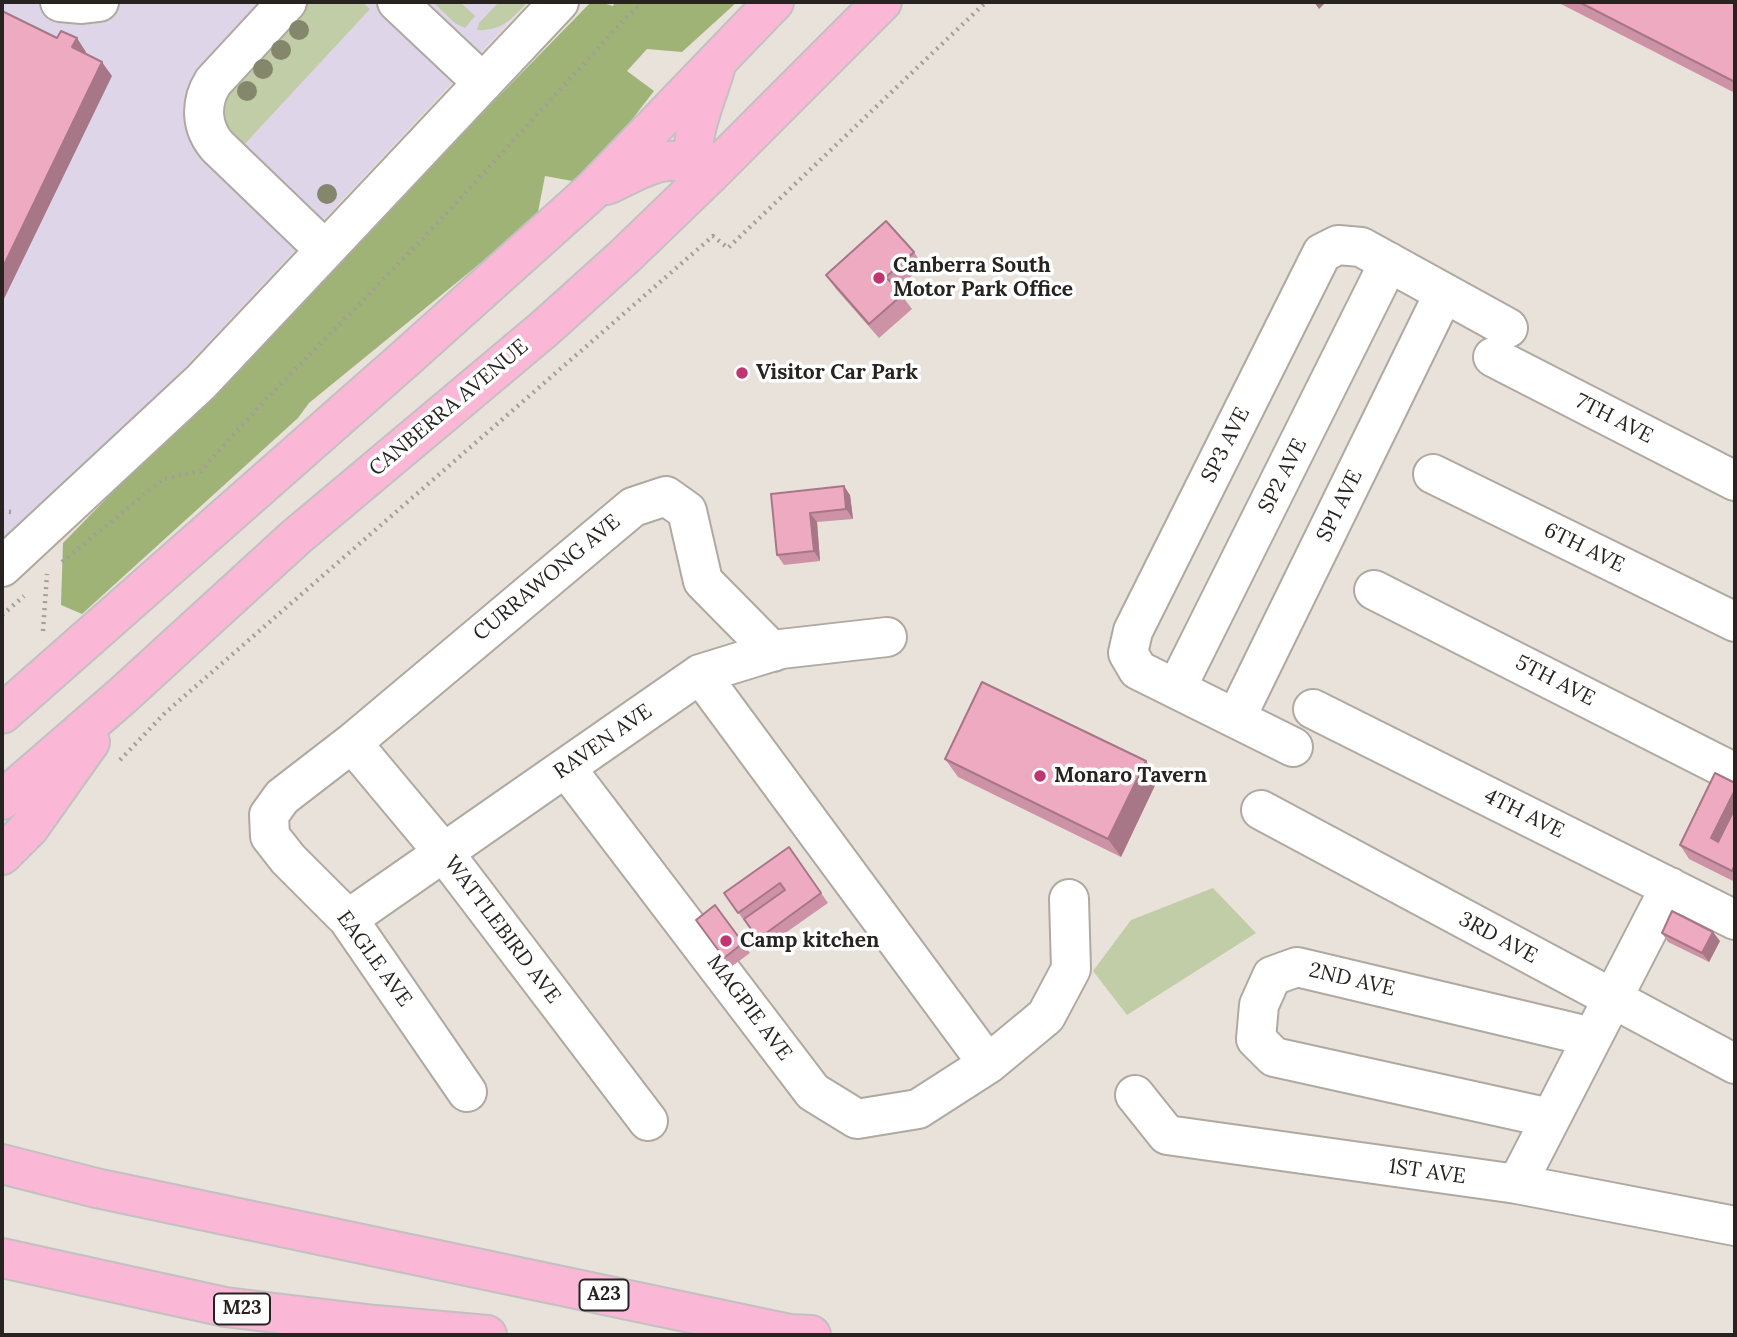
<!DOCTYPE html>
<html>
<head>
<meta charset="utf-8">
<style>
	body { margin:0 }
	#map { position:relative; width:1737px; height:1337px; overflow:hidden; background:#e9e2da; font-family:Lora,serif }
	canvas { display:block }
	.frame { position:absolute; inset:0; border:4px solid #262320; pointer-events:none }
</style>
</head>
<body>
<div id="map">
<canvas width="1737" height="1337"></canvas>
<div class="frame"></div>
</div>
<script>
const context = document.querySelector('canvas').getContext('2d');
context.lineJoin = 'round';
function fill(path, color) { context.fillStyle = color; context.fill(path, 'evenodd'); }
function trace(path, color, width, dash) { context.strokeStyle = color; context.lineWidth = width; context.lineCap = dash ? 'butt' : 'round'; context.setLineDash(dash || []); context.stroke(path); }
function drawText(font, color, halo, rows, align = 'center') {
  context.font = font + ' Lora,serif'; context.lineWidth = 7; context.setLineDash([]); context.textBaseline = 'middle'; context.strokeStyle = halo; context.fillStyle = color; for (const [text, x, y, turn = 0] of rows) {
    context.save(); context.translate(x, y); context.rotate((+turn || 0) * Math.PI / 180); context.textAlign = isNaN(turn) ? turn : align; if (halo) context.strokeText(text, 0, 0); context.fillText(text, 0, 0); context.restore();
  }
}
fill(new Path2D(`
	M2,2h526l-492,524 -34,17z`), '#ded5e9');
fill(new Path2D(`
	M304,2h58l8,7 -129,139 -15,-15 -6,-29z
	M433,2h27l15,14 -10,12 -10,-5z
	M499,2h23l3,3c-15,16 -25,26 -48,25l2,-7z
	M1213,888l43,45 -129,82 -34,-44 38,-51z`), '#c0cda6');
fill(new Path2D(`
	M591,2h9l13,4 2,-4h122l-55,50 -35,-3 -20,22 27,20 -71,92 -38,-7 -8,41 -228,186 -11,15 -216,196 -21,-9 2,-62z`), '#a0b377');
const minor = new Path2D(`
	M60,2l22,2 17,-2
	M287,2l-74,80c-13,21 -12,45 4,64l107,103
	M397,2l86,81
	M1493,357l242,124
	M1433,474l302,148
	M2,567l199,-185 358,-380
	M1374,590l361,183
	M700,674l288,390
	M1176,689l213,-427
	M1313,709l422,211
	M1236,718l208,-425
	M352,743l92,110 204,268
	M1293,747l-155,-77 -10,-17 5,-22 189,-378 16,-8 23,2 147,81
	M566,768l247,324 44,27 61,-10 70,-45 58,-48 25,-47 -2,-70
	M1261,810l474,254
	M348,919l352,-245 81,-25 106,-12
	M467,1092l-119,-173 -60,-60 -18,-23 -1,-21 13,-18 70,-54 281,-236 33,-11 21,15 16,70 70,71
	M1135,1095l32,40 350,49 218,42
	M1550,1118l-276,-61 -18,-18 3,-34 13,-29 25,-9 295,70
	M1517,1184l153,-297`);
const highway = new Path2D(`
	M709,175c-6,-7 -12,-16 -14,-24 -5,-17 15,-64 20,-82
	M607,185c22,-10 51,-29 76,-23 10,2 18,8 26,13
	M2,714l405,-357 185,-166 182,-189
	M2,800l119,-103 175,-160 248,-208 81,-73 84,-81 173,-173
	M2,855l27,-27 61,-86
	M2,1164l94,24 694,146 21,1
	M2,1258l223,49 150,18 112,10`);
trace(minor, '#afa9a1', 42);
trace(highway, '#c2c1c1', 42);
trace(new Path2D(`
	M2,511l9,1
	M62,562l101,-83 38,-8 68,-75 149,-152 209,-227 16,-15
	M2,615l22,-19
	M43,631l4,-57
	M120,760l45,-47 548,-477 15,12 258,-246`), '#a39e97', 4.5, [2, 5]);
trace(minor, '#fff', 38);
trace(highway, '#fab7d6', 38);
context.fillStyle = '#84876b';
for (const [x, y] of [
	[299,30],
	[281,50],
	[263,69],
	[247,91],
	[327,194]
]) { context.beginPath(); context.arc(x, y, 10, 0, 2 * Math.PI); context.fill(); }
fill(new Path2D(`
	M1557,2h178v91z
	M914,252l9,14 -26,23 15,20 -33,29 -43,-49 -10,-14z
	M771,494l79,1 3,24 -36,3 3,39 -36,4 -7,-10z
	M945,759l201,2 12,18 -37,78 -163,-80z
	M1735,783v99l-46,-23 -9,-14z
	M789,847l39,56 -64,45 -40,-55z
	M715,905l35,48 -19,14 -35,-47z
	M1662,933l58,8 -11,21 -41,-20z`), '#cd92a6');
fill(new Path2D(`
	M1314,2h12l-7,7z
	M77,38l9,14 -4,9 -10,-14z
	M102,62l10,14 -110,227v-34z
	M844,486l6,9 3,24 -7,-10z
	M810,513l7,9 3,39 -6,-10z
	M1146,761l12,18 -37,78 -13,-18z
	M1735,790v33l-15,29 -9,-14z
	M1713,932l7,9 -11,21 -7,-9z`), '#a77787');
const building = new Path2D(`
	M1579,2h156v80z
	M2,11l55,27 4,-7 16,7 -5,9 30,15 -100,207z
	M886,221l28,31 -28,25 16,18 -33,29 -43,-49z
	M844,486l2,23 -36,4 4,38 -37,4 -6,-61z
	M982,682l164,79 -38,78 -163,-80z
	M1715,773l20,10v7l-24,48 7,4 17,-34v57l-3,6 -52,-26z
	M789,847l32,46 -63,46 -14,-20 41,-29 -5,-7 -42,30 -14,-20z
	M715,905l28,38 -19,15 -28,-38z
	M1672,911l41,21 -11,21 -40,-20z`);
fill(building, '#eeaac1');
trace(building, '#a77787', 2);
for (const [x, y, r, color] of [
	[879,278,7,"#bf3671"],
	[742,373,7,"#bf3671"],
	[1040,776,7,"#bf3671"],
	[726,941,7,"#bf3671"]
]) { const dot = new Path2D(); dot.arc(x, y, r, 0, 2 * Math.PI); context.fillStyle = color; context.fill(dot); trace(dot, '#fff', 2.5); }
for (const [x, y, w] of [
	[604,1295,49],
	[242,1309,56]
]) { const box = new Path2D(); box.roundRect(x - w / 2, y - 15.5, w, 31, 5); context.fillStyle = '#fff'; context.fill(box); trace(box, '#262320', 2); }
drawText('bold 19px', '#262320', null, [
	["A23",604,1295],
	["M23",242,1309]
]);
drawText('bold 21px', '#262320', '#fff', [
	["Canberra South",893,266],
	["Motor Park Office",893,290],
	["Visitor Car Park",756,373],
	["Monaro Tavern",1054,776],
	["Camp kitchen",740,941]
], 'left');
drawText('21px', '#262320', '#fff', [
	["CANBERRA AVENUE",449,408,-40],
	["7TH AVE",1614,419,27],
	["SP3 AVE",1226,445,-63],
	["SP2 AVE",1283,476,-63],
	["SP1 AVE",1340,506,-64],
	["6TH AVE",1584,548,26],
	["CURRAWONG AVE",547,578,-40],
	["5TH AVE",1555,681,27],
	["RAVEN AVE",603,742,-35],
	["4TH AVE",1524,814,26],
	["WATTLEBIRD AVE",502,930,53],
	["3RD AVE",1498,938,28],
	["EAGLE AVE",374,959,54],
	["2ND AVE",1352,980,13],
	["MAGPIE AVE",749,1008,53],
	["1ST AVE",1427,1172,8]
]);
</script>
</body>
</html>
